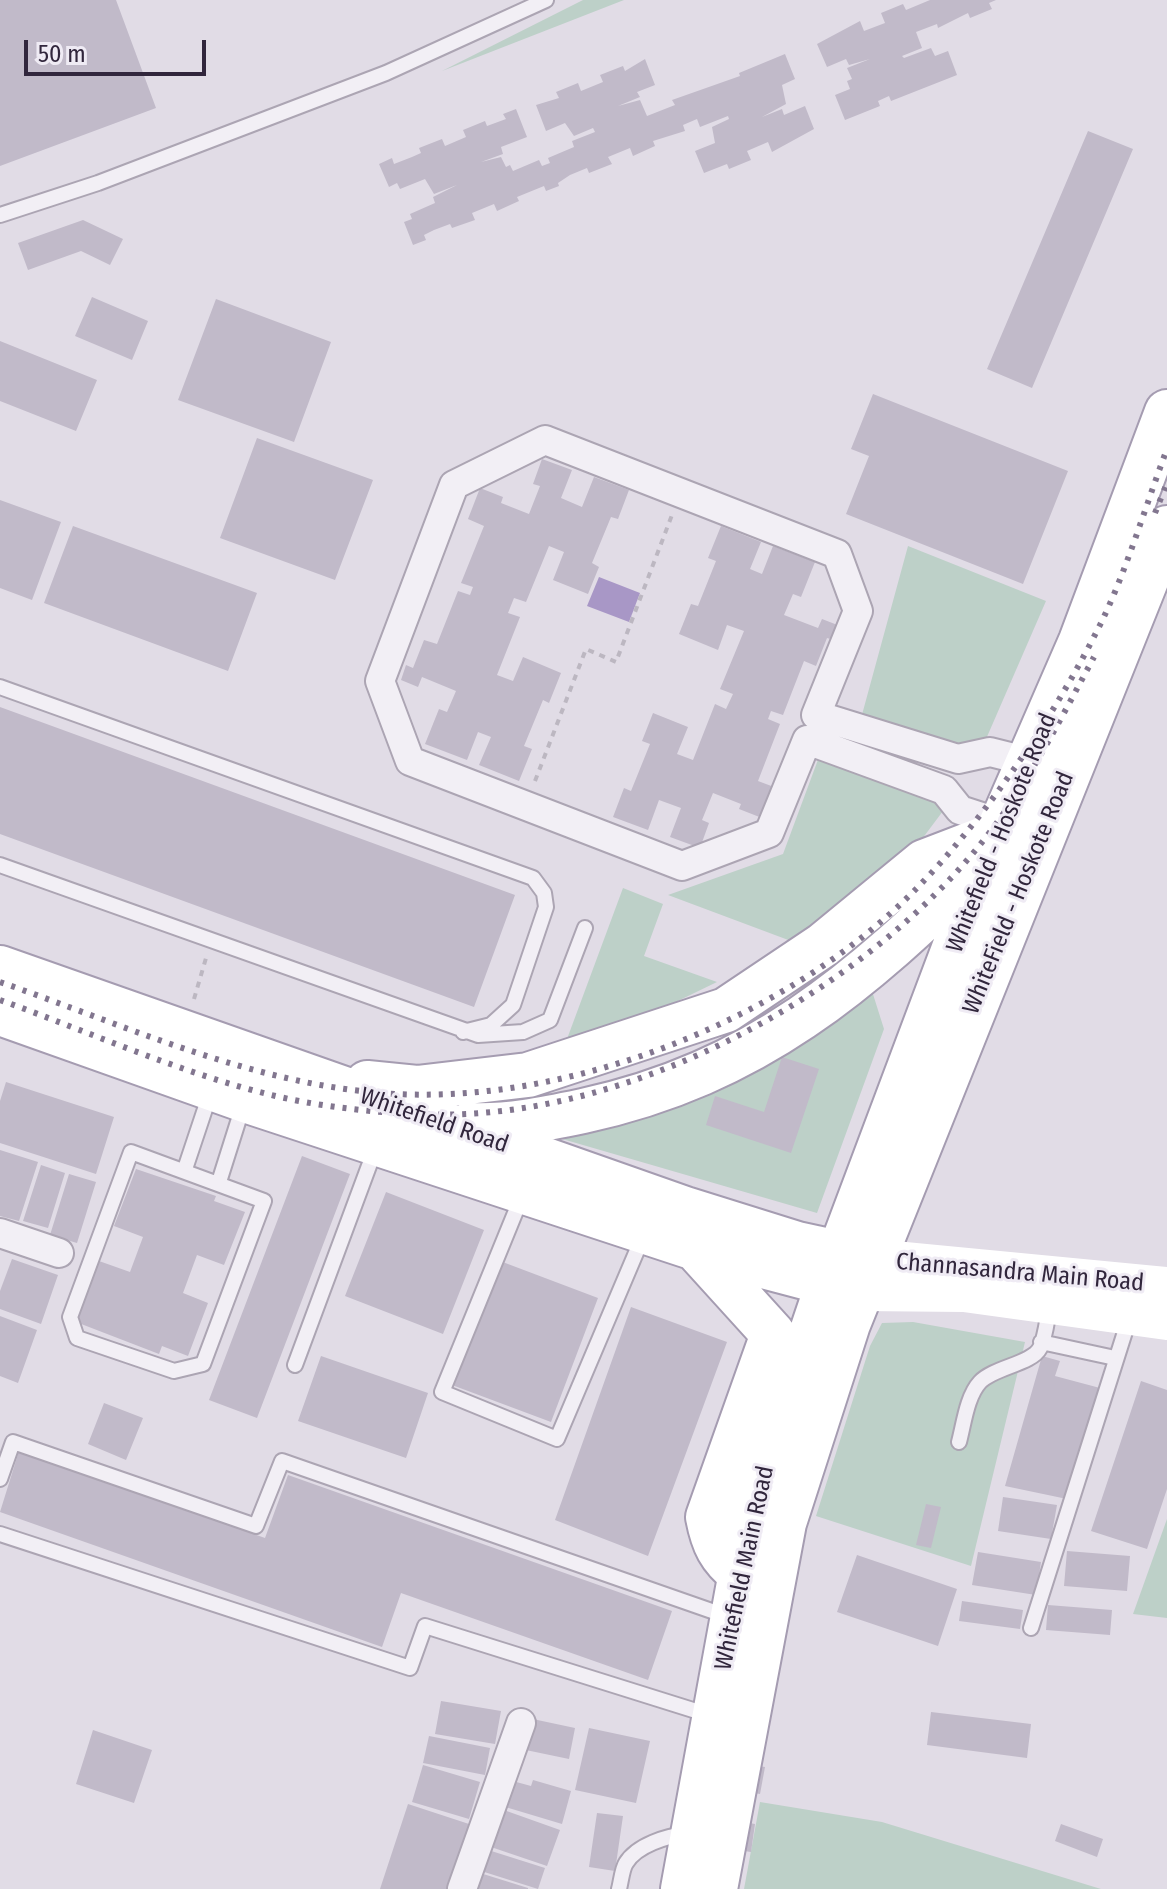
<!DOCTYPE html>
<html>
<head>
<meta charset="utf-8">
<style>
	body { margin:0 }
	#map { position:relative; width:1167px; height:1889px; overflow:hidden; background:#e1dce6; font-family:"Fira Sans Condensed",sans-serif }
	canvas { display:block }
	.scale { position:absolute; left:24px; top:40px; width:182px; height:36px; box-sizing:border-box; border:4px solid #31263c; border-top:0; padding-left:10px; font-size:24px; line-height:28px; white-space:nowrap; color:#31263c; -webkit-text-stroke:6px #efebf4; paint-order:stroke }
</style>
</head>
<body>
<div id="map">
<canvas width="1167" height="1889"></canvas>
<div class="scale">50 m</div>
</div>
<script>
const context = document.querySelector('canvas').getContext('2d');
context.lineJoin = 'round';
function fill(path, color) { context.fillStyle = color; context.fill(path, 'evenodd'); }
function trace(path, color, width, dash) { context.strokeStyle = color; context.lineWidth = width; context.lineCap = dash ? 'butt' : 'round'; context.setLineDash(dash || []); context.stroke(path); }
function drawText(font, color, halo, rows, align = 'center') {
  context.font = font + ' "Fira Sans Condensed",sans-serif'; context.lineWidth = 6; context.setLineDash([]); context.textBaseline = 'middle'; context.strokeStyle = halo; context.fillStyle = color; for (const [text, x, y, turn = 0] of rows) {
    context.save(); context.translate(x, y); context.rotate((+turn || 0) * Math.PI / 180); context.textAlign = isNaN(turn) ? turn : align; if (halo) context.strokeText(text, 0, 0); context.fillText(text, 0, 0); context.restore();
  }
}
fill(new Path2D(`
	M583,0h41l-182,71z
	M908,546l138,55 -63,145 -38,6 -85,-30z
	M819,757l127,50 -27,36 -120,101 -131,-49 115,-41z
	M623,888l40,16 -19,52 73,26 -62,30 -88,27z
	M872,991l12,38 -67,184 -265,-77z
	M913,1322l112,20 -54,224 -155,-50 54,-170 12,-23z
	M1167,1519v99l-34,-4z
	M760,1802l122,20 219,67h-357z`), '#bdd0c8');
fill(new Path2D(`
	M599,577l41,16 -11,29 -42,-16z`), '#a897c6');
fill(new Path2D(`
	M0,0h116l40,108 -156,58z
	M930,0h66l-7,3 3,6 -22,9 -2,-5 -30,15 -1,-4 -21,8 6,16 -20,8 2,2 27,-10 4,8 13,-5 9,24 -66,26 -2,-5 -11,5 2,5 -35,14 -10,-25 15,-6 -3,-8 5,-2 -5,-11 23,-9 -21,6 -3,-6 -19,8 -10,-23 43,-23 4,10 21,-8 -4,-10 22,-9 3,6z
	M785,54l10,25 -13,6 4,19 -24,13 20,-8 2,6 21,-9 9,23 -42,23 -4,-10 -21,9 4,9 -22,9 -2,-5 -23,9 -9,-22 20,-8 -3,-16 17,-8 -1,-3 -28,11 -3,-8 -14,6 2,6 -32,10 2,5 -22,10 -3,-8 -22,9 4,7 -23,9 -2,-5 -17,7 -12,8 1,3 -13,5 -2,-5 -27,11 2,4 -22,10 -3,-7 -22,9 3,7 -23,8 -2,-4 -16,6 -10,5 2,5 -13,5 -9,-23 8,-3 -2,-5 25,-11 -2,-6 24,-12 -23,9 -9,-15 -25,10 -3,-6 -8,4 -10,-23 13,-6 2,6 18,-7 9,-4 -2,-5 23,-9 3,7 21,-9 -3,-7 22,-9 2,5 19,-7 -3,-5 13,-5 11,28 -26,10 2,7 -22,8 20,-5 5,10 4,-2 3,6 26,-11 3,6 8,-3 -2,-5 26,-11 -2,-6 23,-9 -2,-4 -19,8 -9,-13 -19,8 -10,-26 23,-7 -3,-6 22,-9 3,8 22,-9 -3,-7 23,-9 2,5 20,-12 10,26 -18,7 3,5 -22,9 22,-6 7,16 28,-11 -3,-5 68,-24 -1,-3z
	M1088,131l45,18 -101,239 -45,-19z
	M83,220l40,19 -13,26 -29,-14 -53,19 -10,-27z
	M92,297l56,24 -16,39 -57,-24z
	M216,299l115,43 -37,100 -116,-42z
	M0,341l97,39 -21,51 -76,-30z
	M873,394l195,77 -45,113 -177,-70 23,-58 -18,-7z
	M257,438l116,42 -38,100 -115,-42z
	M542,459l30,11 -11,28 21,9 12,-30 35,13 -11,29 -7,-2 -19,46 7,4 -11,27 -35,-14 11,-28 -15,-6 -23,56 -12,-4 -6,15 12,4 -23,58 16,6 10,-24 38,16 -12,30 -6,-3 -19,46 8,3 -13,32 -40,-16 12,-28 -13,-5 -11,28 -42,-16 14,-35 8,3 9,-21 -34,-14 -4,10 -17,-7 5,-15 7,3 11,-28 13,4 21,-53 12,4 3,-8 -12,-4 23,-57 -16,-7 12,-31 23,9 -2,6 28,11 11,-28 -7,-2z
	M0,500l61,22 -29,78 -32,-12z
	M73,526l184,67 -29,78 -184,-68z
	M721,526l40,16 -11,27 12,5 11,-28 42,16 -14,35 -8,-3 -9,21 34,13 4,-9 18,7 -6,14 -7,-2 -11,28 -12,-5 -21,54 -12,-4 -3,8 12,5 -22,57 16,6 -12,31 -23,-9 2,-5 -28,-11 -11,27 7,3 -9,25 -30,-11 11,-29 -22,-8 -11,30 -35,-13 11,-29 7,3 19,-47 -8,-3 11,-28 35,14 -11,27 16,6 22,-56 11,5 7,-15 -13,-5 24,-58 -17,-6 -9,25 -39,-16 12,-30 7,2 18,-45 -8,-3z
	M0,707l515,188 -41,112 -474,-173z
	M782,1057l37,12 -28,84 -85,-28 9,-29 49,16z
	M6,1082l108,35 -18,57 -96,-31v-42z
	M0,1150l38,12 -19,59 -19,-5z
	M302,1156l48,18 -93,244 -48,-18z
	M41,1165l24,8 -17,55 -25,-7z
	M136,1169l80,27 -2,5 31,11 -21,53 -27,-10 -14,38 25,10 -20,53 -26,-10 -3,8 -83,-32 23,-61 31,11 13,-35 -29,-11z
	M69,1174l27,8 -19,61 -27,-8z
	M386,1192l98,38 -41,104 -98,-38z
	M12,1259l46,16 -17,49 -41,-15v-18z
	M500,1261l98,37 -47,124 -99,-37z
	M631,1307l96,35 -79,214 -93,-36z
	M0,1316l37,14 -19,53 -18,-7z
	M321,1356l107,37 -22,65 -108,-37z
	M1042,1356l18,5 -5,15 45,12 -33,111 -62,-13z
	M1141,1381l26,9v99l-20,60 -56,-18z
	M104,1403l39,15 -17,42 -38,-16z
	M19,1451l246,87 23,-63 384,136 -24,69 -247,-87 -19,54 -382,-135z
	M1003,1497l54,8 -6,34 -53,-8z
	M926,1504l15,3 -10,41 -15,-3z
	M1067,1551l63,5 -3,35 -63,-5z
	M978,1552l63,10 -5,33 -64,-10z
	M857,1555l100,34 -19,57 -101,-34z
	M962,1601l61,9 -3,19 -61,-8z
	M1048,1605l64,5 -2,25 -64,-5z
	M441,1701l60,10 -6,33 -60,-10z
	M931,1712l100,12 -4,34 -100,-13z
	M528,1718l47,10 -6,31 -48,-10z
	M589,1728l61,13 -14,62 -61,-13z
	M93,1730l59,20 -18,53 -58,-19z
	M429,1736l61,12 -5,27 -62,-12z
	M423,1765l57,17 -11,37 -57,-17z
	M759,1766l6,1 -5,27 -6,-1z
	M509,1780l22,6 2,-6 38,11 -9,33 -60,-18z
	M408,1804l61,20 -22,65h-67z
	M501,1809l59,21 -13,36 -59,-20z
	M597,1813l26,3 -8,55 -26,-4z
	M749,1823l6,1 -4,28 -7,-1z
	M1061,1824l42,15 -6,18 -42,-16z
	M485,1849l60,19 -7,21 -60,-19z
	M480,1873l48,15v1h-53z`), '#c1bac9');
const lane = new Path2D(`
	M0,215l98,-32 288,-110 160,-73
	M0,687l533,191 11,15 2,14 -33,98 -22,20 -28,7
	M0,865l478,170 45,-3 27,-12 35,-92
	M131,1152l133,49 -61,163 -29,7 -97,-33 -7,-21z
	M185,1169l25,-75
	M219,1182l24,-76
	M522,1196l-80,196 115,47 87,-205
	M1041,1342l74,16
	M295,1365l81,-218
	M959,1442c5,-19 8,-46 21,-60 14,-15 52,-18 60,-34 6,-12 7,-30 10,-43
	M0,1479l13,-37 243,84 26,-65 447,156
	M0,1534l410,134 15,-42 268,84 20,1
	M1031,1628l99,-312
	M619,1889c2,-7 3,-20 7,-26 11,-18 41,-27 60,-29`);
const street = new Path2D(`
	M1003,824l-43,-14 -16,-20 -137,-50 -38,93 -87,33 -272,-105 -30,-80 74,-196 91,-45 292,114 21,57 -42,104 142,44 32,-7 40,10
	M0,1233l59,20
	M462,1889l59,-166`);
const primary = new Path2D(`
	M0,968l685,241 112,35 69,15
	M0,1013l245,87 450,148 159,42
	M367,1083l50,5 111,-13 198,-65 97,-65 101,-83 73,-28
	M469,1125c38,2 76,-6 114,-14 174,-38 276,-128 400,-249
	M695,1248l78,86 -65,183c5,26 12,41 33,57
	M683,1889l56,-306 23,-104 66,-195 169,-450 84,-193 86,-229
	M715,1889l69,-366 64,-199 319,-796`);
trace(lane, '#aca5b3', 18);
trace(street, '#aca5b3', 32);
trace(primary, '#a59cb1', 48);
trace(new Path2D(`
	M535,781l51,-132 30,13 56,-147
	M194,999l12,-41`), '#bcb7c1', 4, [6, 6]);
trace(lane, '#f2eff5', 14);
trace(street, '#f2eff5', 28);
trace(new Path2D(`
	M873,1259l294,28
	M861,1291l103,1 203,28`), '#fff', 40);
trace(primary, '#fff', 44);
trace(new Path2D(`
	M1155,513l12,-30
	M0,982c124,43 250,101 382,111 182,15 405,-73 533,-203 71,-72 140,-175 185,-265 27,-55 45,-118 67,-176
	M0,1000c98,35 214,88 316,104 58,9 117,14 176,8 178,-17 380,-131 491,-271 45,-57 77,-121 111,-184`), '#82768f', 6, [4, 8]);
drawText('24px', '#31263c', '#efebf4', [
	["Whitefield - Hoskote Road",1002,833,-68],
	["WhiteField - Hoskote Road",1019,893,-68],
	["Whitefield Road",434,1121,19],
	["Channasandra Main Road",1020,1273,5],
	["Whitefield Main Road",745,1568,-78]
]);
</script>
</body>
</html>
